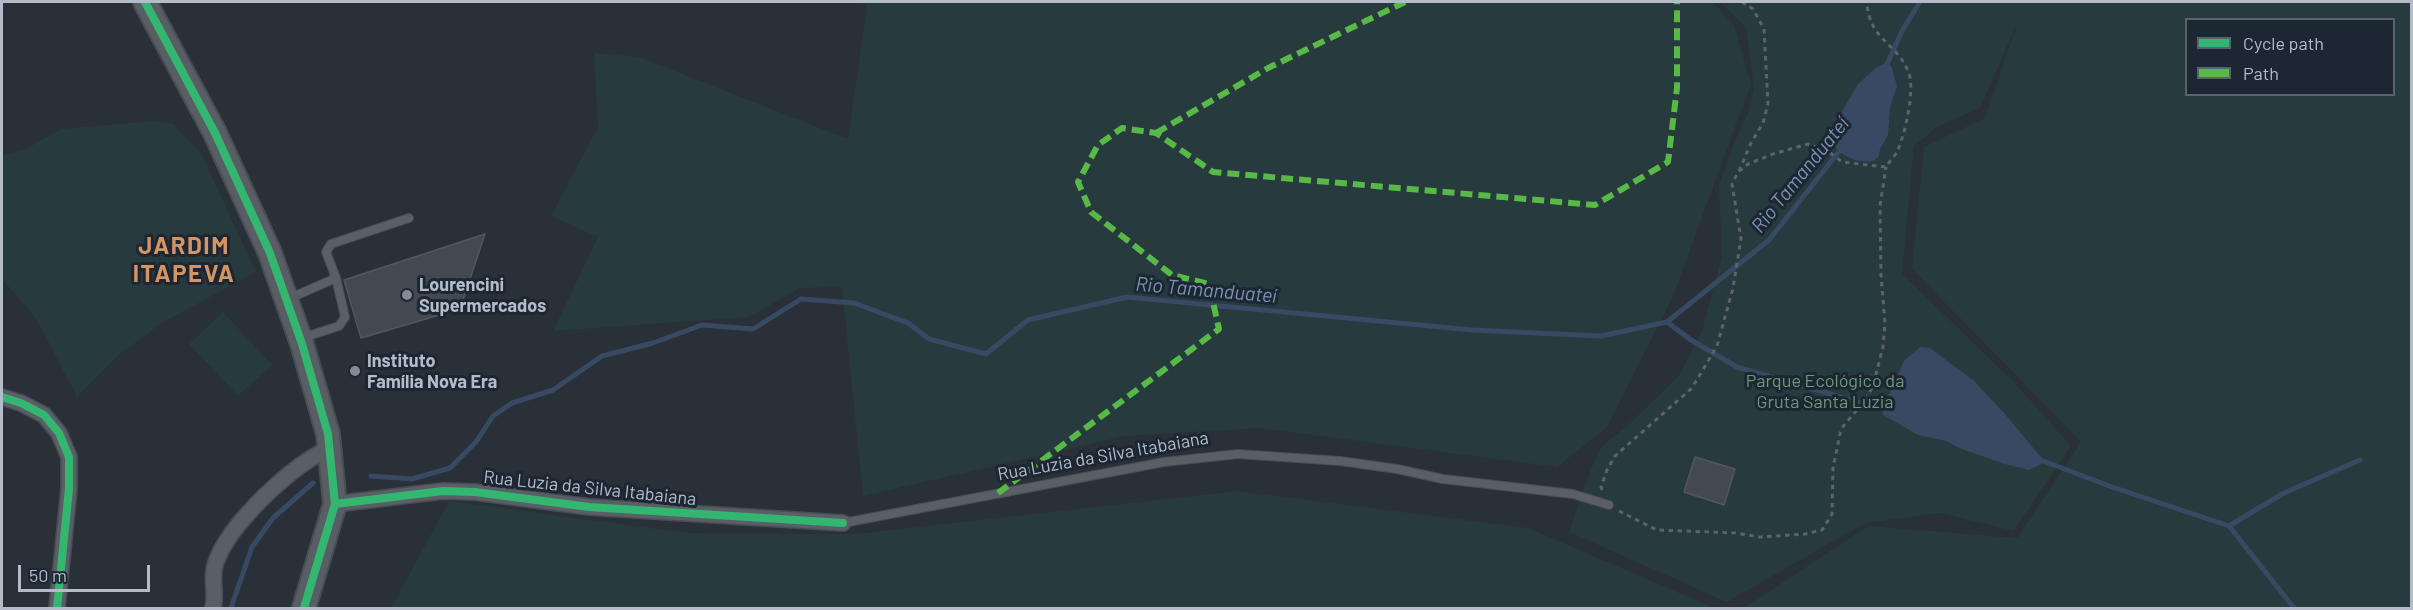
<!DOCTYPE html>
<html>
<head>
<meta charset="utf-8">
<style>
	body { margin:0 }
	#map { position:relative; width:2413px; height:610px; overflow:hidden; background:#2a3038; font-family:Barlow,sans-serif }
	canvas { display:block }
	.frame { position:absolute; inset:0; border:3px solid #b4bcc9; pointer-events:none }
	.legend { position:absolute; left:2185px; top:18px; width:210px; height:78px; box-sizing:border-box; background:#1d2633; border:2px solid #59626f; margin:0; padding:8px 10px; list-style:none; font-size:18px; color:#b4bcc9 }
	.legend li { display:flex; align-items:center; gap:12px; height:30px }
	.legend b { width:30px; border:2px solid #59626f }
	.scale { position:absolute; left:18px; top:565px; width:132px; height:27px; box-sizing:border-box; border:3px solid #b4bcc9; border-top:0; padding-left:8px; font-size:18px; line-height:21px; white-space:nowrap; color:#b4bcc9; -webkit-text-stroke:4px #1d2633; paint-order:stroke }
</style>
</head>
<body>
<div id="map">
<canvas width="2413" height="610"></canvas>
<div class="frame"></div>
<ul class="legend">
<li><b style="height:8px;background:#33b770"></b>Cycle path</li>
<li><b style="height:8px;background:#58b947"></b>Path</li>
</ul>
<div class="scale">50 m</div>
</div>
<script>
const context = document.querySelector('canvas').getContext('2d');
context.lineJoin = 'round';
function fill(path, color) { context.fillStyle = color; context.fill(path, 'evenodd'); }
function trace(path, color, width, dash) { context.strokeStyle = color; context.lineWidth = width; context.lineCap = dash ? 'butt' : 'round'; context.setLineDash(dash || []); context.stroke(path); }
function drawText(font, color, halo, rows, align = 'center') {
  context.font = font + ' Barlow,sans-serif'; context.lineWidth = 6; context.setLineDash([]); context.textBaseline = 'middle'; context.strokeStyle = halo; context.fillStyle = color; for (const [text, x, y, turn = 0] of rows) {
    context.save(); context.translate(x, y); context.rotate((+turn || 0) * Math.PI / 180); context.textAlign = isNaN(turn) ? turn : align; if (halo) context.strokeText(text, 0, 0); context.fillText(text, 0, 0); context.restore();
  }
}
fill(new Path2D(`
	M859,2h854l21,23 17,59 -78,212 -66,131 -50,40 -297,-39 -135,8 -262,60 -21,-209 -42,1 -51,29 -196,14 45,-94 -47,-21 47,-89 -4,-74 45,4 209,82 19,-133z
	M1720,2h691v606h-667l124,-82 149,12 64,-96 -169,-173 12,-122 61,-29 34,-99 -39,89 -43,19 -23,19 -12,128 113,109 56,63 -57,85 -73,-18 -76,10 -138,79 -158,-70 22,-63 11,-23 24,-19 53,-51 23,-45 20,-74 -3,-72 15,-42 13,-27 7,-27 -8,-62zM2186,20h208v74h-208z
	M153,121l20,3 28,29 55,119 -94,51 -46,34 -39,40 -41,-79 -34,-39v-124l22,-5 37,-21z
	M223,312l49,53 -34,31 -49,-52z
	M1237,491l291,37 186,80h-1323l58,-107 239,32 168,1z`), '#273a3e');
fill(new Path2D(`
	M1888,62l4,6 5,18 -7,21 -2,28 -8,14 -1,7 -5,5c-16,2 -28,-2 -39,-14l5,-32 18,-31 19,-17z
	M1920,347l10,1 44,33 31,33 40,48 -16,8 -24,-6 -46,-16 -13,-7 -28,-6 -35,-20 -1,-5 22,-49z`), '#384963');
trace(new Path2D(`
	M1886,66l17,-37 17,-27
	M1667,322l24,18 46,27 152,44
	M2038,459l74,28 117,39 65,82
	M371,476l41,3 38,-11 26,-26 17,-26 19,-13 41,-13 49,-34 51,-13 49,-18 51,4 48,-30 53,4 54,20 21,16 57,15 42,-34 99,-23 345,33 129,6 66,-14 102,-82 75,-95
	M2229,526l55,-33 76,-33
	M231,608l21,-61 21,-29 40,-35`), '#384963', 5);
const building = new Path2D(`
	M485,234l-25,75 -99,29 -17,-58z
	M1695,457l40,12 -11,36 -40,-13z`);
fill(building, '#444950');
trace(building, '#52575f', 1.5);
const lane = new Path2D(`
	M288,299l48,-21 -10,-26 5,-8 78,-26
	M302,338l37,-12 6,-9 -9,-39
	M843,523l321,-61 74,-8 102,7 57,8 46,10 130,15 36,11`);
const street = new Path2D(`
	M2,397l19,6 23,12 15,18 10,24v32l-12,119
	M335,504l108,-13 32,1 114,15 254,16
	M213,608c4,-15 -3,-31 3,-46 14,-39 76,-97 114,-114`);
const secondary = new Path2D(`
	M145,2l70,131 55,120 32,91 26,90 7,70 -31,104`);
trace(lane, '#484c53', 10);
trace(street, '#484c53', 18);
trace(secondary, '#484c53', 26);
trace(new Path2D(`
	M1739,171l12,-28 12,-20 5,-19 -4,-75 -11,-20 -11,-7
	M1602,490l-1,-3 6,-17 8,-14 77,-68 25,-42 16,-58 8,-49 -9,-55 6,-12 10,-8 25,-10 35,-10 21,8 13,10 44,5c3,-5 8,-10 11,-15 8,-18 19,-63 11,-81 -12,-29 -39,-31 -41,-69
	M1619,511l38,19 79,3 24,4 45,-3 17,-4 10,-16 1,-46 8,-39 25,-30 7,-13 10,-39 2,-24 -4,-48 -1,-69 6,-39`), '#5d636a', 3, [4.5, 4.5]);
trace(lane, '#5a5e66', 8);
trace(street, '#5a5e66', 15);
trace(secondary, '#595d64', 22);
trace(new Path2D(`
	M1156,133l112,-65 137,-66
	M998,493l221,-164 -10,-45 -37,-9 -81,-63 -13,-30 20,-37 24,-17 34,5 57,39 382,33 73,-43 9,-74v-86`), '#58b947', 6, [12, 6]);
trace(new Path2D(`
	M145,2l70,131 55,120 32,91 26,90 7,70 -31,104
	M2,397l19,6 23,12 15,18 10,24v32l-12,119
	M335,504l108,-13 32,1 114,15 254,16`), '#33b770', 8);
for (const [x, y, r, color] of [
	[407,295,6,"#848b96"],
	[355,371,6,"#848b96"]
]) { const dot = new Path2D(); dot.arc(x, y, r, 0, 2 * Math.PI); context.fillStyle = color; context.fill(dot); trace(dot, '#1d2633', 2); }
drawText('bold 18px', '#b4bcc9', '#1d2633', [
	["Lourencini",419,285],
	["Supermercados",419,306],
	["Instituto",367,361],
	["Família Nova Era",367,382]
], 'left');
drawText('18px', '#6b9a76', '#1d2633', [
	["Parque Ecológico da",1825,381],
	["Gruta Santa Luzia",1825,402]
]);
drawText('18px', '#b4bcc9', '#1d2633', [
	["Rua Luzia da Silva Itabaiana",1103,456,-10],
	["Rua Luzia da Silva Itabaiana",590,488,6]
]);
drawText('italic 20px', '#7c92b1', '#1d2633', [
	["Rio Tamanduateí",1800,175,-51],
	["Rio Tamanduateí",1206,290,5]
]);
context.letterSpacing = '1.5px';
drawText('bold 24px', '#d59563', '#1d2633', [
	["JARDIM",184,246],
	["ITAPEVA",184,274]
]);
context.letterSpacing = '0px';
</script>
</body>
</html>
